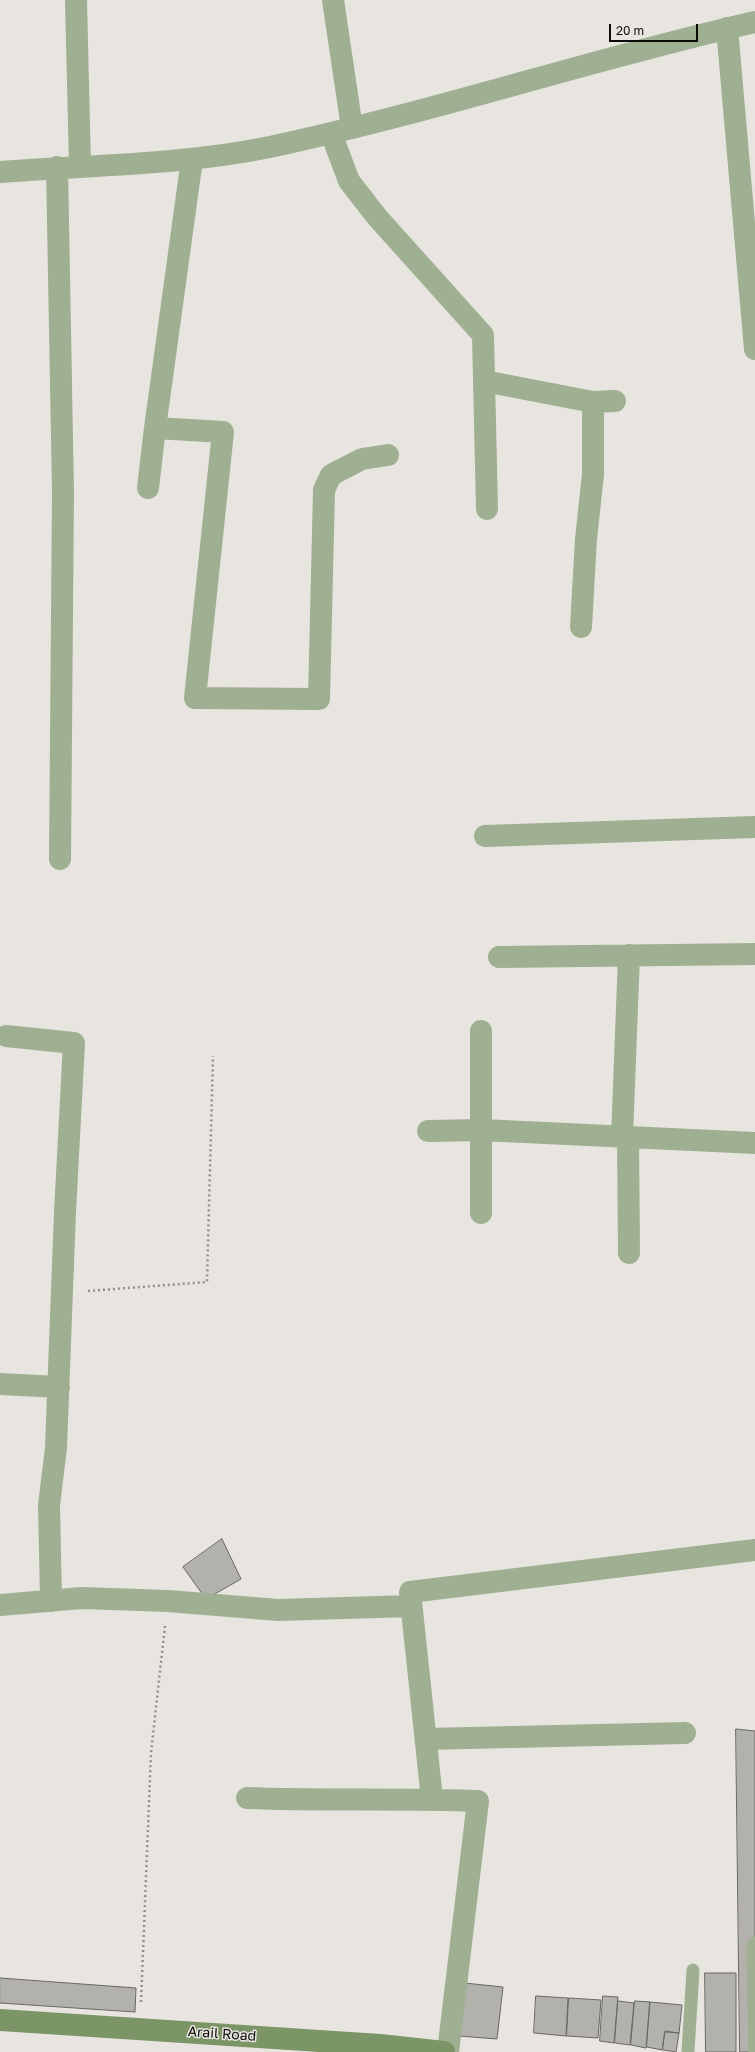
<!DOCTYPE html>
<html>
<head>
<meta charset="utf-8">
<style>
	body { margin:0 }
	#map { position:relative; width:755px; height:2052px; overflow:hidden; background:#e8e5e0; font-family:"Golos Text",sans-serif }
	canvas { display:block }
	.scale { position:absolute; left:609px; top:24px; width:89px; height:18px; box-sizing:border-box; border:2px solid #0c0b0a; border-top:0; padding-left:5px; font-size:12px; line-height:14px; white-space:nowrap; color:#0c0b0a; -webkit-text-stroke:3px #e8e5e0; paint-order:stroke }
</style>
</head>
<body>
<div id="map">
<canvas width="755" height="2052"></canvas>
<div class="scale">20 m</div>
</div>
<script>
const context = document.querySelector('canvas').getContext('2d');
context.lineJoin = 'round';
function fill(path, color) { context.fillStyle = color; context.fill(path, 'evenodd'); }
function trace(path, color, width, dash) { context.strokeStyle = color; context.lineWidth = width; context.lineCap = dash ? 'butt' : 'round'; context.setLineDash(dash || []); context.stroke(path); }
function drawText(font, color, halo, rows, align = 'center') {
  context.font = font + ' "Golos Text",sans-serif'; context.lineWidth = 3; context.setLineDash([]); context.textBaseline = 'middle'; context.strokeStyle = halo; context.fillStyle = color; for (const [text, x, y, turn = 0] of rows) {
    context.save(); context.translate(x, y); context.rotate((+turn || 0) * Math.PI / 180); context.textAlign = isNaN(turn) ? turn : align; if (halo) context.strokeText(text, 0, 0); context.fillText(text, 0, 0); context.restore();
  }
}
const building = new Path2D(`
	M222,1539l19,40 -35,20 -23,-32z
	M736,1729l19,2v321h-15z
	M705,1973h31v79h-30z
	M0,1978l136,10 -1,24 -135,-9z
	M464,1983l39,4 -6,52 -38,-3z
	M536,1996l32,2 -2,38 -32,-3z
	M603,1996l15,1 -4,46 -14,-2z
	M569,1998l32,2 -3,38 -31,-2z
	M618,2001l16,2 -4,42 -15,-2z
	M635,2001l15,1 -4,46 -15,-3z
	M650,2002l32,3 -3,28 -14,-2 -3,19 -15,-3z
	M665,2032l14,1 -3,19 -13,-2z`);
fill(building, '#b3b1ac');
trace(building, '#696763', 1);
trace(new Path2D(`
	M88,1291l119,-9 6,-226
	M141,2002l10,-249 14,-127`), '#918f8b', 2.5, [2, 3]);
trace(new Path2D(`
	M688,2052l5,-82
	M755,2052l-2,-105 2,-4`), '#9eb091', 13);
trace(new Path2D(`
	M76,0l4,166
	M333,0l19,128
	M727,28l28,321
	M331,133l18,48 28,36 106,118 4,174
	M192,159l-37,269 68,4 -28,266 124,1 5,-209 7,-15 31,-16 26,-4
	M57,167l6,325 -3,367
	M0,172c90,-7 182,-7 270,-25 164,-35 322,-88 485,-125
	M484,381l109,21 22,-1
	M148,488l7,-60
	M581,627l5,-88 7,-65v-72
	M485,836l270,-9
	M499,957l256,-3
	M6,1036l68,7 -9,169 -9,236 -7,57 2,96
	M428,1131l54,-1 273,13
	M622,1137l7,-182
	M628,1137l1,116
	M481,1213v-182
	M0,1384l59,3
	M0,1605l82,-7 86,3 110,9 133,-4
	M426,1739l259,-6
	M247,1798c77,3 154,0 231,3l-30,251
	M432,1799l-22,-207 345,-42`), '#9eb091', 22);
trace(new Path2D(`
	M0,2020l380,25 64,7`), '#7c9567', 22);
drawText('14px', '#0c0b0a', '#e8e5e0', [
	["Arail Road",222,2034,4]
]);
</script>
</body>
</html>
